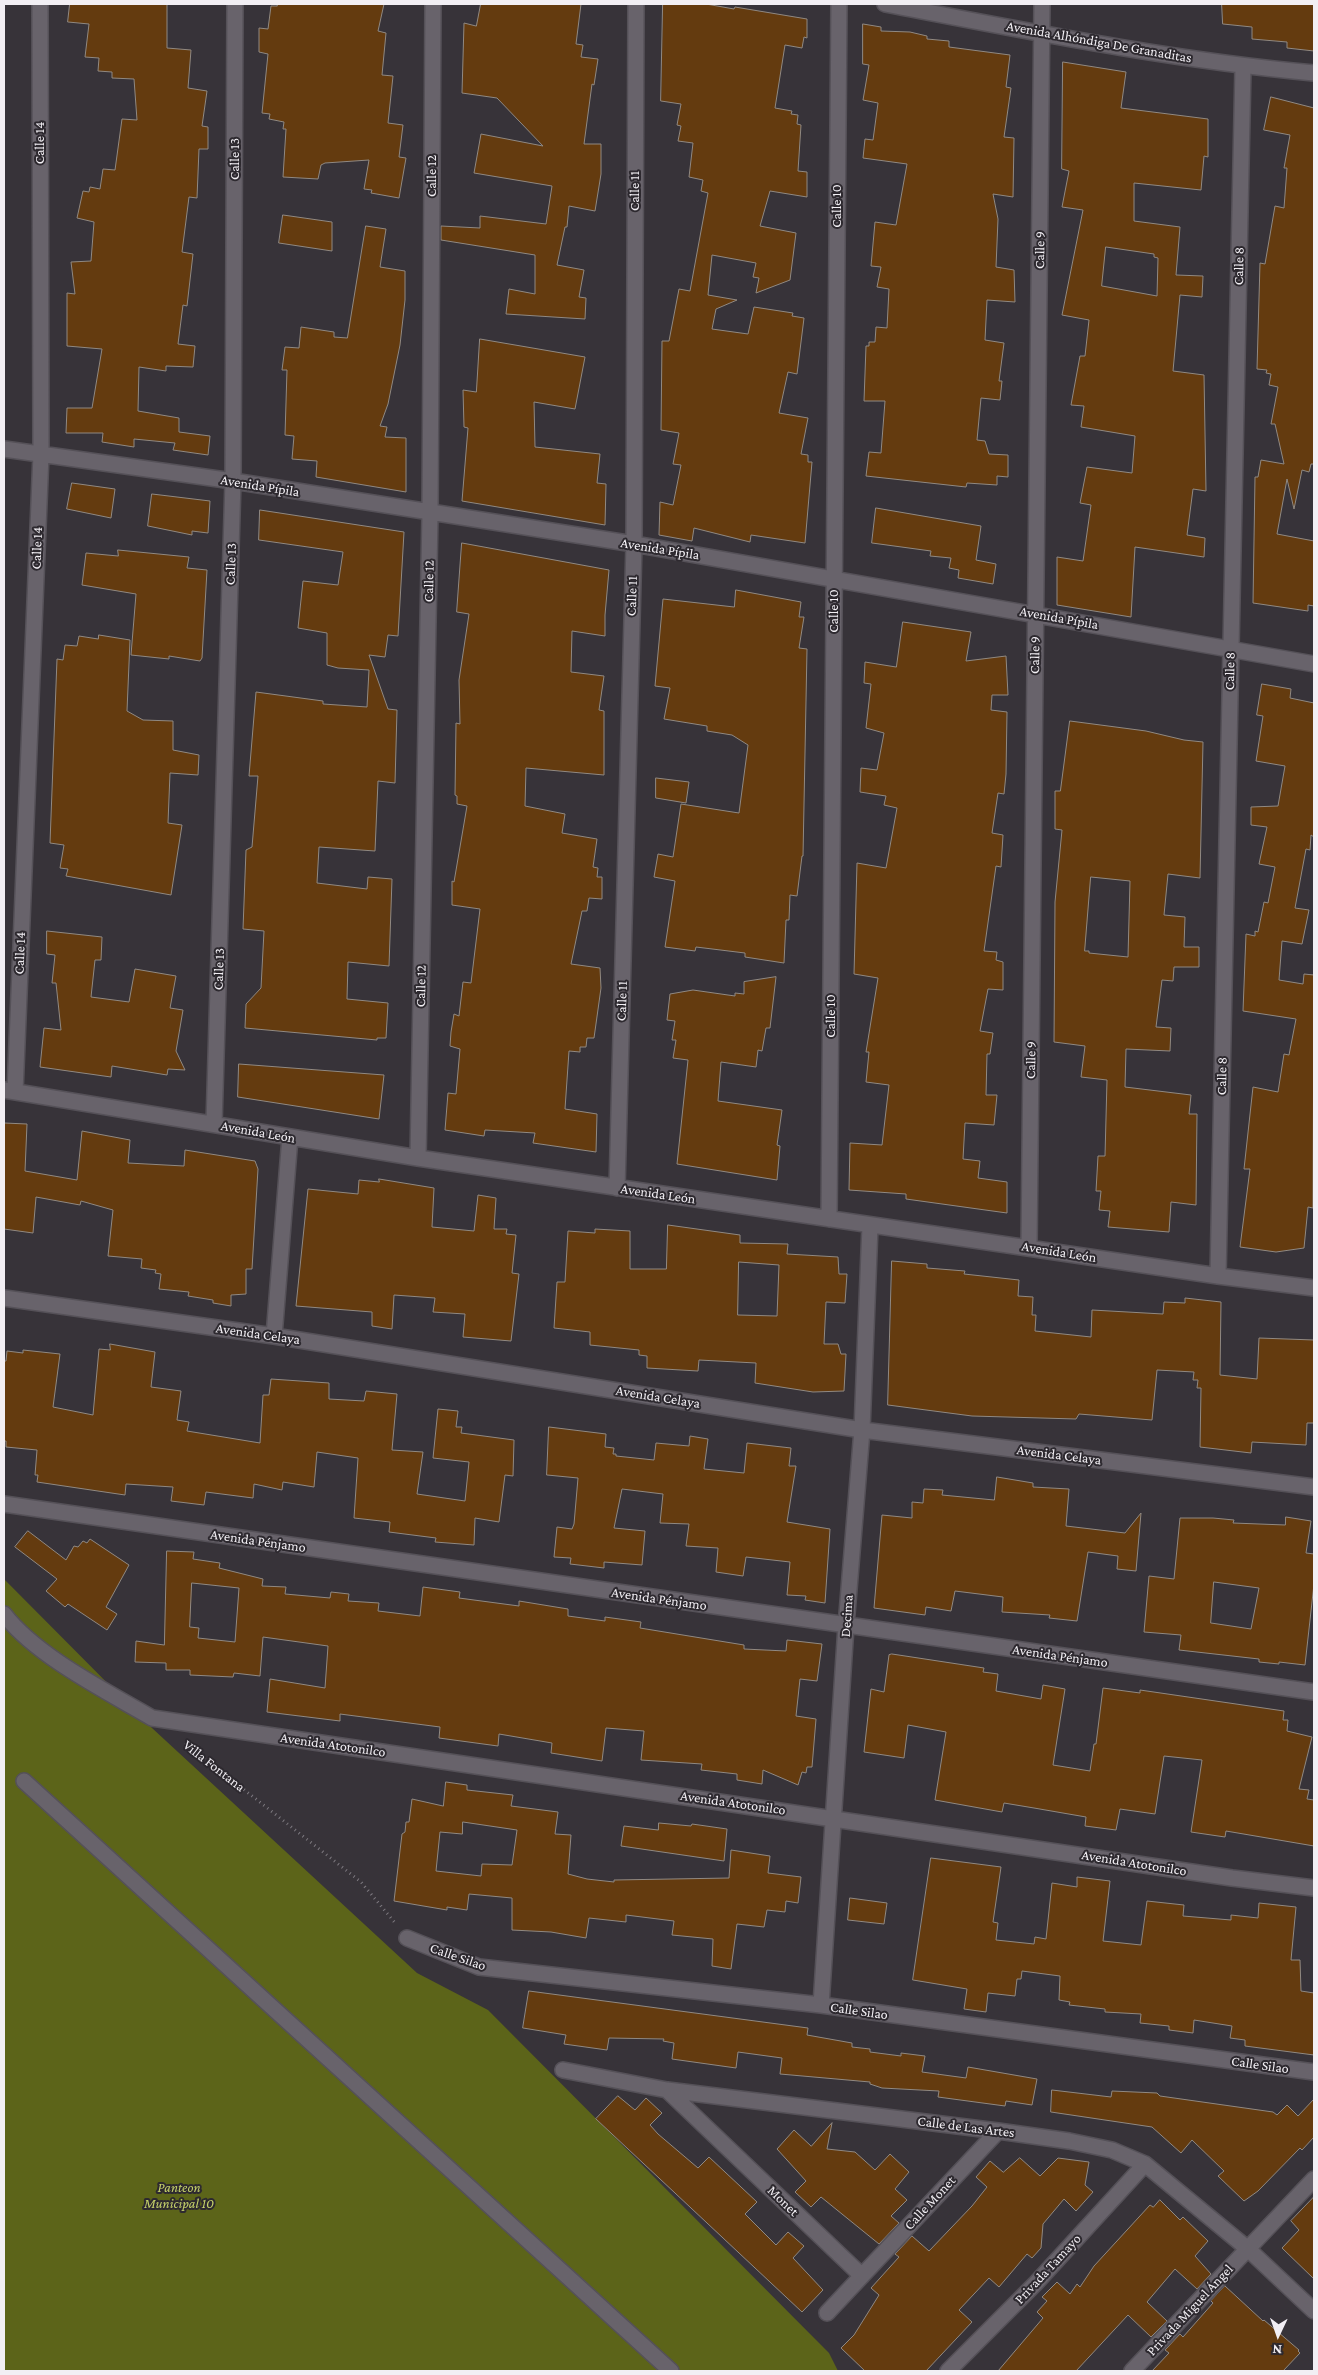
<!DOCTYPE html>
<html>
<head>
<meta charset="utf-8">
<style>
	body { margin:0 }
	#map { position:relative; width:1318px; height:2375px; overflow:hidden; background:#373339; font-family:"Crimson Pro",serif }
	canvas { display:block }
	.frame { position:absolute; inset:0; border:5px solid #f2eff4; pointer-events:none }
	.north { position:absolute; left:1253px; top:2310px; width:50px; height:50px; -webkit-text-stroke:4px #2d292f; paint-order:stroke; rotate:183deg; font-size:14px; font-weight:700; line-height:20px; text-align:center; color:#f2eff4 }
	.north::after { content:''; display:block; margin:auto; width:18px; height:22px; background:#f2eff4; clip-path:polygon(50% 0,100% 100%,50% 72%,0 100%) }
</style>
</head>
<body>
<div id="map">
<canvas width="1318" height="2375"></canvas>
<div class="frame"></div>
<div class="north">N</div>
</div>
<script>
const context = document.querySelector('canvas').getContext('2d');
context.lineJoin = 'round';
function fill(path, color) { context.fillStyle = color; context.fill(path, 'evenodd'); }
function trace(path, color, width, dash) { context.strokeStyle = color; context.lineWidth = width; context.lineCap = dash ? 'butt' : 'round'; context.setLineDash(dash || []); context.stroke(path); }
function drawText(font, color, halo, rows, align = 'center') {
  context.font = font + ' "Crimson Pro",serif'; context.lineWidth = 4; context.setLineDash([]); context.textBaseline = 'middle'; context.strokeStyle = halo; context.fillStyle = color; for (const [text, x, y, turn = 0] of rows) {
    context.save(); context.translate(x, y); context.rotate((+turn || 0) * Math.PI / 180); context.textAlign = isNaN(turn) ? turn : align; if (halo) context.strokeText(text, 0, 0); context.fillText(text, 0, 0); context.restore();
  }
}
fill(new Path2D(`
	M4,1579l148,149 265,245 71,37 341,343 9,18h-834z`), '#5c6419');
const building = new Path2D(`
	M70,4h97v44l24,2 -3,38 19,3 -5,35 6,1v22h-9l-2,49 -8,-1 -7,55 11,2 -6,52 -4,-1 -5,39 17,2 -2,21 -27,-1v5l-27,-4 -1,44 41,7v14l31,4 -2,19 -35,-5 2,-7 -41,-4v8l-32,-5 1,-9h-37l1,-25h25l10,-59 -35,-3v-53l8,1 -4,-32 20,-1 3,-39 -17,-4 6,-27 6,1 1,-5 10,2 3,-20 12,1 7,-51 15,1 -3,-41 -22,-1v-6l-14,-1 1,-13 -14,-1 4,-33 -21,-2z
	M277,4h107l-6,27 8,2 -4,42 11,1 -5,47 15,2 -4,32 7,1 -7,40 -28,-5 1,-3 -8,-1 5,-29 -44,3 -4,2 -3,14 -35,-2 3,-48h-3l1,-7 -15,-3 1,-5 -8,-1 6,-59 -9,-2v-24l9,1 3,-23h6z
	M481,4h100l-5,40 7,1 -2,12 17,2 -4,26 -2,-1 -8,60h17v30l-6,37 -26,-5 -2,21h-2l-8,38 27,5 -5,27 7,1 -1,21 -79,-5 3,-25 26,5v-39l-94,-15v-14l39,2v-12l66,8 6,-38 -78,-13 7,-39 62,12 -46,-48 -35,-5 2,-70 12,3z
	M663,4h43l28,5 1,-2 72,12v19l-3,-1 -2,11 -17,-3 -10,63 17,3 -1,3 7,1 -1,9 4,1 -3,46 9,1v25l-37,-6 -10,35 36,7 -6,47 -34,13 3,-15 -6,-1 3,-14 -44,-8 -4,40 29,5 -21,9 -4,20 36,5 6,-27 39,6 -1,3 12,2 -7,56 -9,-2 -9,41 29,5 -7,36 7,1v7h4l-7,81 -54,-8 -1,7 -56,-14 -2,13 -33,-6 1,-33 13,3 8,-40 -8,-1 6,-31 -18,-3 1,-89h7l10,-52 11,2 18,-98 -7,-2 2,-11 -14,-3 4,-34 -15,-2 3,-15 -4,-1 4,-21 -20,-3z
	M1222,4h92v47l-27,-3v-6l-35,-3v-12l-29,-3z
	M863,24l18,3v4l29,1 17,4v3l22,2v6l61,8 -4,32 5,1 -7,49 10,1 -1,59 -20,-3 5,25 -2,48 18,3 1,32 -28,-2 -2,40 19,3 -5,38h3l-2,19 -19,-2 -4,42 8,1 4,13 19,1v22l-11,-1v9l-30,-2 -1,4 -100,-11 3,-24 12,1 4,-52h-21l2,-55h3v-4h6l1,-15 11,1 2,-39 -12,-2 4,-20 -10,-1 4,-44 21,3 11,-61 -44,-6 2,-19 8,1 5,-37 -15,-3 6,-35 -6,-1z
	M1063,62l63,10 -5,36 87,11v38l-4,-1 -3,34 -67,-7v38l46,6 -4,48 27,1 -1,21 -22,-2 -7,76 31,4 2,116 -13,-2 -6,46 18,3 -1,19 -69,-10 -4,70 -74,-12v-48l26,4 8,-56 -11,-2 7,-36 45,6 3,-37 -54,-9 3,-21 -13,-1 9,-49h5l4,-36 -27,-5 21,-105 -21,-3 7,-36 -7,-2zM1106,247l48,7v3l4,1 -1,38 -55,-10z
	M1271,97l43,11v356h-3l-2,8 -7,-2 -8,39 -7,-30 -10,55 37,7v65l-6,-1v6l-55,-8 2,-126h3l3,-17 23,4 -9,-40h-4l7,-37 -9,-2 2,-11 -5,-1 1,-3 -10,-1 3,-106 5,1 10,-58 9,2 3,-40h-3l6,-33 -26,-5z
	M283,215l49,7v29l-53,-8z
	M366,226l20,3 -6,38 25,4v29l-5,45 -12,59 -8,22 7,1 -2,10 21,1v54l-90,-15 1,-16 -25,-2 2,-23 -9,-1 2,-65h-5l3,-23 14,1 2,-21 33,5v5l13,1z
	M480,339l105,18 -10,52 -41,-7 1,45 65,7 -3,29 9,1 -1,41 -143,-24 6,-73 -4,-1 -1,-37 13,2z
	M72,483l43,6 -4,29 -44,-9z
	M152,494l58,7 -2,32 -16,-2v4l-44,-9z
	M876,508l105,18 -5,34 20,4 -3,20 -35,-6 1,-8 -10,-2 2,-10 -21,-2 1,-5 -59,-8z
	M260,510l144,22 -6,104 -10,-1 -3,22 -16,-2 19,54 9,1 -2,73 -17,-2 -3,70 -56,-4 -2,36 50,6 1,-12 24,2 -3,87 -41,-4 -1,37 41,4 -2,35h-9v2l-132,-12 1,-24 15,-16 3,-57 -21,-2 3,-79 6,-3 6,-71h-9l7,-84 67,9v3l44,3 2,-37 -31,-2 -11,-3v-32l-29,-5 5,-47 35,4 5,-33 -84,-12z
	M462,543l147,27 -4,45v21l-33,-5 -1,41 33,4 -5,34 5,1v64l-78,-7 -1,38 40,8 -3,19 35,6 -4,28 5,1 -1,9h5v22l-13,-1 -2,13h-5l-11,53 29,4 1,20 -7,50h-7l-1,9h-6v5l-11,-1 -4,58 32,5 -1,38 -63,-9 2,-10 -50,-3 -1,6 -39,-6 3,-37 8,1 4,-45 -10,-3 1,-14 3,-18 5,2 4,-34 8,1 9,-74 -28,-4v-24l2,1 13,-76 -10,-2v-8l-2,-1 1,-72 4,1 -1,-44 10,-66 -12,-2z
	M118,550l71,7 -2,11 20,2 -5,88 -2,3 -31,-5v3l-38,-4 5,-61 -54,-9 4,-32 32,3z
	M736,590l65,12 -2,15h5l-5,31 8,1 -4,207h-1l-5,40 -7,-1 -1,25h-3l-2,43 -39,-6v-4l-49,-6 -1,4 -30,-4 10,-66 -21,-4 4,-23 15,3 8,-53 58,9 9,-68 -16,-10 -25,-4v-5l-43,-7 6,-31 -15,-2 8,-87 71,8z
	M903,622l68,10 -5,29 40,-5 2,39h-16l-1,15 16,2 -1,62 -2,20 -6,-1 -6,40 11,2 -2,32 -5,-1 -12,85 13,1 -1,8 7,2v28l-15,-1 -8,42 13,2 -3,21h-3l-1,41h11l-3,30 -29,-2 -2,36 17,2 -2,17 29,4v31l-101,-14v-5l-57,-4 1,-47 32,2 7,-60 -23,-3 3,-30h-3l12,-74 -24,-4 3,-111 29,5 11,-60 -13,-3 2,-9 -26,-4 1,-24 16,2 7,-37 -18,-5 5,-44 -7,-1 1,-21 31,5z
	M99,635l31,5 -3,71 16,9 30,1v29l26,5 -1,20 -28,-2 -2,50 14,2 -11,70 -105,-19 2,-7 -8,-1 4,-23 -14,-2 7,-184 6,1 2,-15 12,1 2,-10 19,3z
	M1262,684l29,5 -1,9 24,5v134l-3,-2 -1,15 -4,-1 -11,59 14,2 -7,34 -20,-3 -3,39 24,4 1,-10 10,1 -1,233 -5,-1 -4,41 -28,4 -36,-5 10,-78h-6l9,-82 25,5 6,-38 5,1 7,-36 -53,-8 3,-77 9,2v-5l3,1 6,-30 4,1 7,-36 -16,-3 8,-37 -16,-2v-18l27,-1 7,-40 -29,-5 7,-45 -6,-1z
	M1070,721l76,10 38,9 19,2 -3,136 -32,-4 -4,41 21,2 -1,30h15v20h-25l-1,14 -11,-1 -6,47 15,1 -1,23 -44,-2 -1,38 66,8 -2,19h8l-1,91 -25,-3 -2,30 -61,-5 2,-16 -11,-1 2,-19h-5l2,-35h7l2,-76 -26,-3 4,-31 -31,-4 1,-140 7,-72 -7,-1v-38h5zM1091,877l39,4 -2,76 -39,-4v-2h-4z
	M656,778l33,4 -3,21 -30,-5z
	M47,931l55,6 -1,23h-6l-4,37 38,5 6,-33 41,7 -6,32 13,2 -7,41 9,19 -17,-1 -1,6 -55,-9 -1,11 -71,-10 4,-39 17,2 -5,-47h-4l3,-28 -8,-1z
	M776,977l-6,51h-4l-4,23 -4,-1 -2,17 -35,-5 -3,39 64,9 -5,35 3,1 -3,34 -100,-16 11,-104 -15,-2 3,-18h-4l3,-19 -8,-1 3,-26 23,-4 42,6v-3l9,1v-12z
	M239,1064l145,11 -5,44 -141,-22z
	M4,1123l23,1 -2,47 52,9 5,-49 48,9 -2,23 56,3 1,-16 70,11 3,8 -6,100h-6v25l-15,1v11l-18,-3v-3l-25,-4 1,-4 -30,-3 2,-15 -6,-1 1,-3 -15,-2 1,-9 -34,-3 5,-46 -32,-9 -1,4 -44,-8 -3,36 -29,-4z
	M379,1179l55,9 -2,39 42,4 4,-36 18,3 -2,31h13l-1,5 10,1 -4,38 7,1 -8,67 -48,-4 2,-23 -32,-2 2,-14 -41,-3 -2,34 -20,-3v-14l-76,-6 12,-117 50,5 1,-14 20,2z
	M668,1225l72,10v8l48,1 -1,10 51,3 1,17h8l-2,29 -19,-1 -2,42h14l3,10h5l-2,37 -31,1 -58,-9 1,-20 -57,-3 -1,11 -51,-3v-12l-8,-1v-5l-49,-5v-13l-36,-4 3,-46h8l3,-51 27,2v-4l35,2v38h36zM739,1262l40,3 -2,51 -39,-1z
	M892,1261l35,3v4l38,3 -1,3 55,6 -1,16 15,1 -1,18h4l-1,16 56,6 1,-27 71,4 1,-12 21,1v-5l36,4 -1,73 37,4 2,-41 55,2v83h-7l-1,22 -54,-3 -1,11 -51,-6 1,-59h-4l1,-8h-5l1,-8 -37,-2 -5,50 -73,-6 -3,5 -104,-3 -84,-11z
	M110,1344l45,8 -4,35 30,4 -4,29 12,2 -2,9 73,12 3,-48h6l2,-16 58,4v16l35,2 2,-10 31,3 -5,56 31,2 -6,42 48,7 4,-39 -36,-4 5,-49 20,2 -2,16h6l-1,6 53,7 -1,36 -8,-1 -6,47 -24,-4 -1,27 -39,-3 1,-4 -47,-6 1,-10 -36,-4 4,-60 -41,-6 -3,35 -31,-5 -1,8 -28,-6 -1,14 -47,-6 -2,13 -33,-4 2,-14 -47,-3 -1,11 -88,-13 1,-7h-3l2,-25 -31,-3v-6h-2v-80h2l1,-10 16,2v-3l37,4 -7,53 40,8 6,-66 11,1z
	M549,1427l57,7 -1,13 9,1 -1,6h3v2l38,4 2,-17 33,3 1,-10 18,3 -4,30 40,4 3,-30 44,5 -2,18h7l-9,56 43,7 -5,74 -20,-3 1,-4 -19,-1 3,-33 -44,-5 -3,19 -27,-4 2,-24 -32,-2 3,-22 -29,-1 3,-29 -41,-5 -8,39 31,3 -3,34 -38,-3v6l-34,-4 1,-6 -17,-1 3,-30 15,2 2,-5 4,-46 -31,-3z
	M997,1477l36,6v4l36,2 -3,37 59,7 16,-20 -5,58 -19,-2 1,-13 -30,-4 -11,69 -28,-3 1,-3 -48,-3 1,-15 -48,-6 -4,20 -25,-4 -1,8 -51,-7 8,-93 30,3v-16l11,1 1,-14 19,1 -1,5 52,5z
	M1286,1517l25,4 -5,32 8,1v30l-9,81 -26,-3v2l-20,-2v-3l-80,-9 2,-15 -37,-3 5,-56 25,3 6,-61h33l21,2 -1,3 52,2zM1214,1582l45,6 -8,41 -40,-6z
	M28,1531l38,29 8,-14 4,1 5,-6 4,2 3,-4 39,26 -23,42 11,7 -10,16 -39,-26 -3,3 -19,-16 11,-12 -42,-32z
	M167,1551l27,1 -1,7 27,4 -1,5 44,11 -1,7 24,1 -1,7 45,4 1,-6 18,2 -1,7 31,2 -1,8 42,5 3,-29 37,5 -1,6 60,8v-5l49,8v7l37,5v-4l36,5 -1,6 104,17v4l42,2 1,-11 35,4 -5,37 -17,-2 -4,37 20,3 -4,48h-5l-1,6 -4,-1 -4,13 -35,-15 -1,14 -25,-4v-6l-36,-4 1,-6 -61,-4 3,-29 -38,-3 -4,33 -51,-8 1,-10 -53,-9 -1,12 -59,-8 1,-11 -100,-13v7l-73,-9 3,-33 55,9 3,-42 -65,-9 -3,39 -26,-3 -1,4 -43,-2v-5h-24v-7l-31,-1 1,-21 28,4zM192,1583l47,5 -4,54 -37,-4 1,-10 -9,-1z
	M892,1654l92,14 -1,4 15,2 -2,17 45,8 2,-14 22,4 -12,76 37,6 4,-27h2l7,-56 37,5v-3l144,21 -1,9h5l-1,11 25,6 -13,52 10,1 -2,9 7,1v46l-88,-15 -1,6 -34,-5 11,-72 -38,-4 -9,58 -35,-5 -4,21 -31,-4 1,-9 -52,-9 -30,-5 -2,9 -67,-12 11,-68 -38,-7 -4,33 -40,-6 7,-63 13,3 5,-37z
	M446,1782l21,3v5l46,5 -2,11 47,6 -3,22 16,1 -3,39 19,5 27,3v-2l115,-2 2,-28 39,6 -2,17 33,4 -3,26 -12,-2 -1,11 -18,-2 -3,17 -27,-3 -6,45 -19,-3 1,-27 -41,-4 2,-14 -48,-6v7l-37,-4 -3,20 -35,-6 -39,-2v-32l-43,-4 -2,16 -20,-3v3l-53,-9 8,-67 3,-2 1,-10h3l3,-23 31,7zM463,1822l54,8 -5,35 -30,-1 -1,12 -45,-5 4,-39 22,2z
	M659,1823l32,3 1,-2 35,5 -3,32 -103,-15 3,-20 34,4z
	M931,1858l70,9 -8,55 5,1 -2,17 38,4 1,-7 11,2 6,-56 25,4v-10l33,4 -7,60 38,4 6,-44 37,4 -1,11 48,4v-5l27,3 1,-15 37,4 -5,53h9l1,31 13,2v62l-69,-9v-6l-15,-2 2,-12 -38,-6 -1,13 -24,-3v-4l-29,-3 1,-9 -36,-2v-3l-36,-4 1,-3 -11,-2 1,-24 -38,-5 -1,8h-4l-2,17 -27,-3 -2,19 -22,-3 3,-20 -54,-9z
	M850,1898l37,5 -3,21 -36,-4z
	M529,1991l279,37 -1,7 45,8v4l18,2v3l31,4v-3l24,3 -3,16 44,6 2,-11 69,12 -5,26 -26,-4 -1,5 -67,-9 1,-6 -57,-3 -12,-4v-2l-90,-8 2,-16 -44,-6 -2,16 -64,-9 2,-16 -11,-2 1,-2 -55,-1 -2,12 -43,-6 2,-9 -43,-7z
	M1052,2090l59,7 1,-6 45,2 3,3 113,16 4,3 10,-10 11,11 16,-17v38l-12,13 -2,-2 -42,43 -14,10 -26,-25 6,-5 -32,-31 -11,13 -29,-26 -101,-15z
	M618,2096l17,14 11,-12 16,15 -12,12 8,9 40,34 11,-11 48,45 -12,12 31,31 12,-13 16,14 -11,12 30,32 -21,22 -206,-193z
	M832,2123l-5,26 28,3 20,18 15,-16 19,18 -14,17 12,11 -16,16 8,7 -20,21 -58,-47 -10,10 -16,-15 11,-11 -29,-32 17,-19 17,16z
	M1020,2158l20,18 18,-18 31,4 -4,23 8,7 -17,19 -12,-12 -21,25 -2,24 -9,10 -5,-4 -28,33 -10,-9 -30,32 13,12 -46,49h-61l-24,-23 13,-13 25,-40 -8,-7 28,-31 -4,-3 17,-18 17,15 43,-45 15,-19 -11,-10 14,-16 13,11z
	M1314,2197v82l-32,-31 17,-18 -8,-9z
	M1160,2200l20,20 3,-3 25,24 -13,15 16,18 -14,15 -22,-20 -28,33 20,19 -16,16 -23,-22 -52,56h-78l45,-53 -6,-6 10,-11 -5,-4 15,-15 13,12 7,-10 3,3 14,-21 56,-61 3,2z
	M1225,2286l38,35 1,-1 35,30 -1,1 2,2 -17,18h-131l17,-18 -4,-3 15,-16 3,3 30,-34 -2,-2z`);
fill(building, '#643b0f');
trace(building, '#908982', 1);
const minor = new Path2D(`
	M885,4c142,27 285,56 429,69
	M4,449l229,32 401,63 680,120
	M4,1090l414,68 800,118 96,12
	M15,1092l26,-638 -1,-450
	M214,1124l19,-643 2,-477
	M418,1158l12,-644 3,-510
	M617,1188l17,-644 2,-540
	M829,1219l10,-1215
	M1029,1247l13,-1243
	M1218,1276l25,-1209
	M4,1298l270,38 588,94 452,57
	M274,1336l16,-199
	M4,1504l1310,188
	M4,1614c32,42 102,77 148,104l1080,160 82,10
	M24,1781l647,590
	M407,1938l72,29 342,38 493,67
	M821,2005l25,-379 16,-196 8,-204
	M563,2070l104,20 331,41 71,10 43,9 33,14 103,85 66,62
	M667,2090l195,186
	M827,2313l171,-182
	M948,2371l88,-88 109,-119
	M1132,2371l182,-192`);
trace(minor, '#555158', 18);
trace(new Path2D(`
	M185,1743l176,139 35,42`), '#7e7a80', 3, [1, 4]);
trace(minor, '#68636b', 15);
drawText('14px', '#f2eff4', '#2d292f', [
	["Avenida Alhóndiga De Granaditas",1099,42,10],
	["Calle 14",40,143,-90],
	["Calle 13",235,159,-90],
	["Calle 12",432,176,-90],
	["Calle 11",635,191,-90],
	["Calle 10",837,206,-90],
	["Calle 9",1040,250,-89],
	["Calle 8",1239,266,-89],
	["Avenida Pípila",260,486,9],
	["Calle 14",37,548,-88],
	["Avenida Pípila",660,549,9],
	["Calle 13",231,564,-88],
	["Calle 12",429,581,-89],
	["Calle 11",632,596,-88],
	["Calle 10",834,611,-90],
	["Avenida Pípila",1059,618,10],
	["Calle 9",1035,655,-89],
	["Calle 8",1230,671,-89],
	["Calle 14",20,953,-88],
	["Calle 13",219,969,-88],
	["Calle 12",421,986,-89],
	["Calle 11",622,1001,-88],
	["Calle 10",831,1016,-90],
	["Calle 9",1031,1060,-89],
	["Calle 8",1222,1076,-89],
	["Avenida León",258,1132,10],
	["Avenida León",658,1194,8],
	["Avenida León",1059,1252,9],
	["Avenida Celaya",258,1334,8],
	["Avenida Celaya",658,1397,9],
	["Avenida Celaya",1059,1455,7],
	["Avenida Pénjamo",258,1541,8],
	["Avenida Pénjamo",659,1599,8],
	["Decima",847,1616,-86],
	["Avenida Pénjamo",1060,1656,8],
	["Avenida Atotonilco",333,1745,8],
	["Villa Fontana",214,1766,38],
	["Avenida Atotonilco",733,1803,8],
	["Avenida Atotonilco",1134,1863,9],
	["Calle Silao",458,1957,19],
	["Calle Silao",859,2011,8],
	["Calle Silao",1260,2065,8],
	["Calle de Las Artes",966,2127,7],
	["Monet",783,2201,44],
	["Calle Monet",930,2203,-47],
	["Privada Tamayo",1048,2269,-47],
	["Privada Miguel Ángel",1190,2310,-47]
]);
drawText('italic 14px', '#c6d26a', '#2d292f', [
	["Panteon",179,2188],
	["Municipal 10",179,2204]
]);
</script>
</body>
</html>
